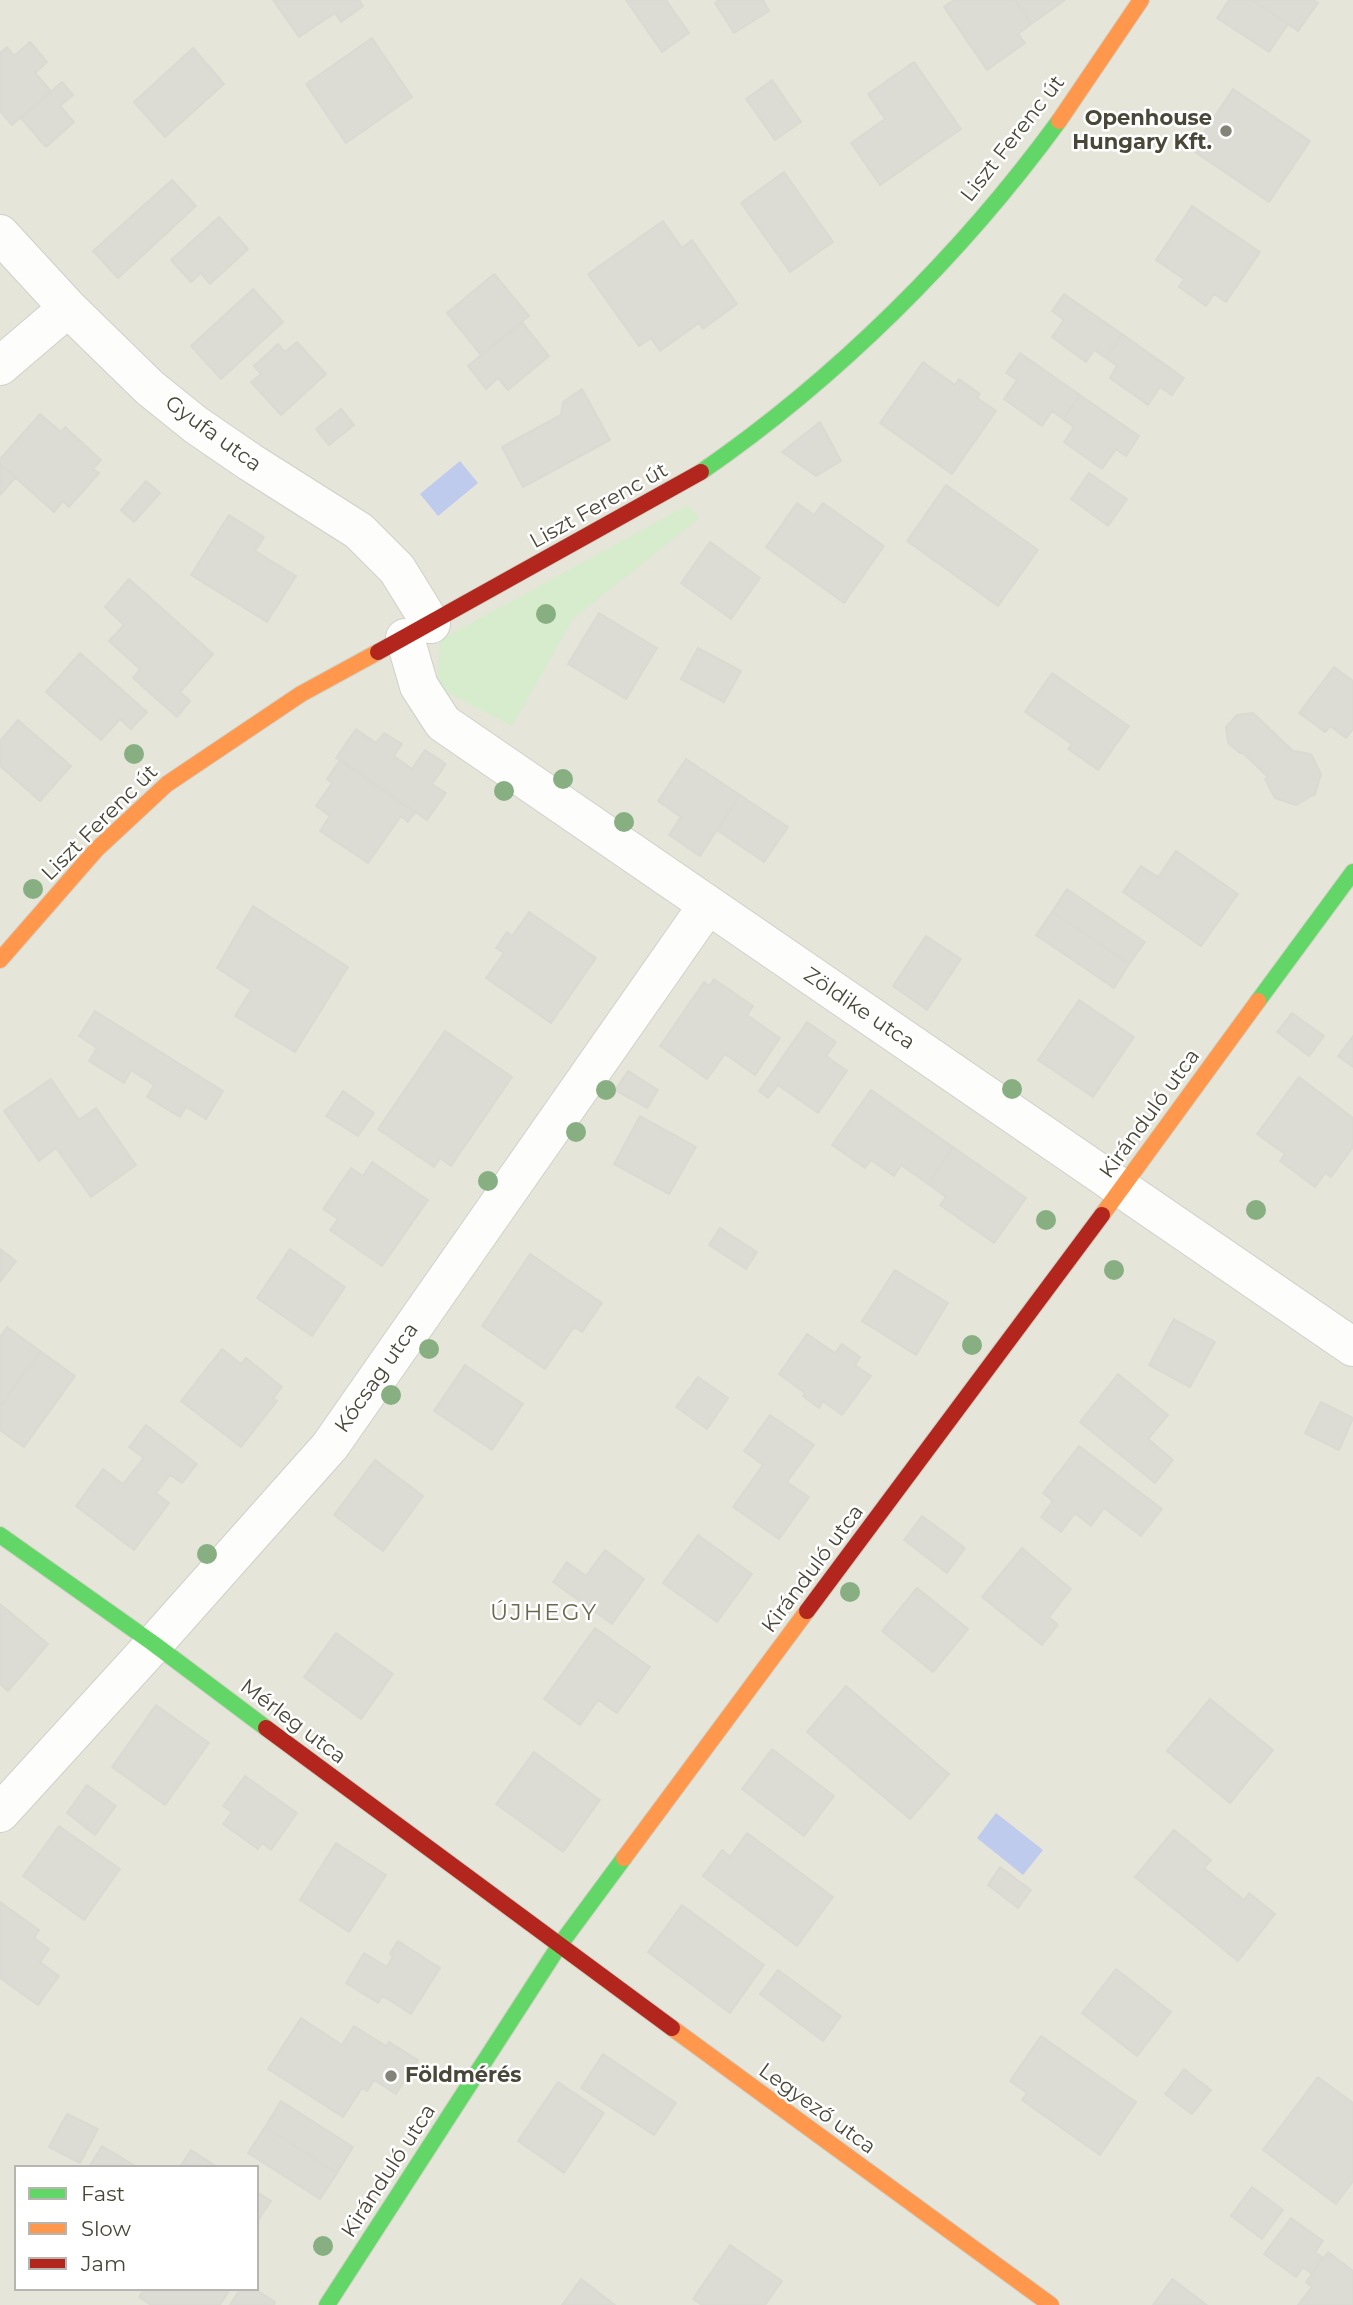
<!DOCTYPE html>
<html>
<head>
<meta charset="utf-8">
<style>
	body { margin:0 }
	#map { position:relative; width:1353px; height:2305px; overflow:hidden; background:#f2f2ec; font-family:Montserrat,sans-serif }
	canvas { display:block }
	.legend { position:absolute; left:14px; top:2165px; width:245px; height:126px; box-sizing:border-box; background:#fff; border:2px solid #b6b5af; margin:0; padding:9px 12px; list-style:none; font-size:21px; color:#484738 }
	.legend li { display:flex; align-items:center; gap:14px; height:35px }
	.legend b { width:35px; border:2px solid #b6b5af }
</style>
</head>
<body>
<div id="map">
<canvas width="1353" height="2305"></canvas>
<ul class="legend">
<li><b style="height:9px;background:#63d668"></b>Fast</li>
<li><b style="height:9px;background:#ff974d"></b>Slow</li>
<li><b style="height:9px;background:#b3261e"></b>Jam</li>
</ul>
</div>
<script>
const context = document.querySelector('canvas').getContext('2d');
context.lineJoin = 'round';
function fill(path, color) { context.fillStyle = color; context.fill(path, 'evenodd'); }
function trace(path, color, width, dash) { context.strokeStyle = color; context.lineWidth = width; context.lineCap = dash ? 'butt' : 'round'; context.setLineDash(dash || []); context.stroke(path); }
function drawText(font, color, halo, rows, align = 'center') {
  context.font = font + ' Montserrat,sans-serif'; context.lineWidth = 5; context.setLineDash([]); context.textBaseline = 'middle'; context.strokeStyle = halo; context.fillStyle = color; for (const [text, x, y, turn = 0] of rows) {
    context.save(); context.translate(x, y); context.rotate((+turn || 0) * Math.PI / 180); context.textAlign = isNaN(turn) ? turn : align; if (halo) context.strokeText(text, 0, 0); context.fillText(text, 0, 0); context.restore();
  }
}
fill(new Path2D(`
	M0,0h1353v2305h-1353zM16,2167h241v122h-241z`), '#e5e5da');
fill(new Path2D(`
	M688,505l12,13 -127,101 -61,107 -75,-39 3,-47z`), '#d6eccd');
fill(new Path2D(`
	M460,461l18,22 -40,33 -18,-22z
	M996,1813l47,37 -20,25 -46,-37z`), '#becbed');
const building = new Path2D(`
	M273,0h86l4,6 -22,16 -6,-9 -36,24z
	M626,0h40l23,33 -27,19z
	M719,0h44l6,11 -35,22 -19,-30z
	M954,0h61l16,24 -13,10 7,9 -38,27 -43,-63z
	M1015,0h50l-34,24z
	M1229,0h23l36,24 -19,28 -52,-34z
	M1252,0h61l5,3 -20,28z
	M372,38l40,59 -66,46 -40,-59z
	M30,42l17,20 -12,11 16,18 -39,34 -12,-14v-58l7,-6 7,9z
	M193,48l31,36 -59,53 -31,-35z
	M914,62l47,67 -81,56 -29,-42 34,-24 -17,-25z
	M772,80l29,42 -26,18 -29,-41z
	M62,82l11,13 -13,11 14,16 -28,25 -25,-29z
	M1233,89l77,52 -41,61 -77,-52z
	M784,172l49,70 -43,30 -49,-69z
	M172,180l24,26 -78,72 -25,-27z
	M1192,206l68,46 -34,50 -12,-8 -8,12 -27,-19 5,-8 -28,-19z
	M219,217l29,32 -38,35 -9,-11 -10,9 -20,-22z
	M663,221l19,27 10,-8 45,64 -34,25 -4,-6 -39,28 -9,-13 -12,8 -51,-72z
	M494,274l35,42 -48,39 -34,-42z
	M253,289l30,33 -62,57 -30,-33z
	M1064,294l58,40 -16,24 -12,-8 -8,12 -34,-25 12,-17 -12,-9z
	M522,322l27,34 -41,34 -10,-12 -12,11 -18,-23z
	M1122,334l62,44 -12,17 -12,-8 -12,18 -38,-27 7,-12 -11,-8z
	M297,342l29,32 -45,41 -30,-33 10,-8 -7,-8 24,-22 7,8z
	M1020,353l60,42 -17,24 -11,-8 -10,15 -38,-27 13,-19 -11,-7z
	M923,362l32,23 4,-6 21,15 -3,4 19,13 -44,63 -72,-51z
	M582,389l28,51 -87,47 -21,-40 59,-32 2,-13z
	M1080,395l59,41 -13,20 -10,-7 -14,20 -38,-27 10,-15 -11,-8z
	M341,409l13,16 -25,20 -13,-16z
	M40,414l21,18 4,-5 36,33 -8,9 6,4 -30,34 -6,-6 -9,11 -54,-48v-5z
	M820,422l21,39 -25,15 -34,-24z
	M0,464l15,14 -15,17z
	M1089,473l38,26 -19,27 -37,-27z
	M146,481l14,12 -26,29 -13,-12z
	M946,485l92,65 -40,56 -91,-65z
	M797,503l17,12 9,-12 61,43 -40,57 -78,-56z
	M229,515l35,22 -9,14 41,25 -29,46 -76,-47z
	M710,542l50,36 -29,41 -50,-36z
	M129,579l84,75 -33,38 10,9 -13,16 -44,-39 7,-9 -31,-28 15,-16 -19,-18z
	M599,613l58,35 -31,51 -58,-35z
	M698,648l43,23 -17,31 -43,-23z
	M80,653l67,59 -16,17 -11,-10 -19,21 -55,-48z
	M1334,667l19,14v48l-7,9 -16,-12 -5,6 -26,-19z
	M1052,673l77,53 -31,44 -30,-21 4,-5 -47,-32z
	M1253,713l40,38 18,3 10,20 -6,20 -19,11 -21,-7 -10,-19 3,-2 -25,-24h-3l-12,-10 -2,-16 11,-12z
	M18,720l53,46 -31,35 -40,-35v-25z
	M356,729l20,14 8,-10 18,11 -8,12 18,13 13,-19 21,14 -14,20 14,9 -19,27 -91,-62z
	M686,759l54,36 -40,61 -31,-21 12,-18 -23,-16z
	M340,760l75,52 -7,10 -7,-6 -33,47 -48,-32 10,-15 -14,-10 16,-23 -5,-4z
	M740,795l48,32 -24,35 -47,-32z
	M1176,851l62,43 -37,52 -78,-54 18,-26 17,11z
	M1067,889l78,53 -16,22 -77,-52z
	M253,906l95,61 -53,85 -60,-36 16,-26 -34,-22z
	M529,912l67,46 -45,65 -65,-45 18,-25 -8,-5 11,-16 5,4z
	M1052,912l77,52 -15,24 -78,-53z
	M926,936l35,23 -34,51 -34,-24z
	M714,979l39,27 -6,9 33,23 -25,37 -30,-21 -18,25 -47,-33 44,-64 5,4z
	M1079,1000l55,37 -41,60 -55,-37z
	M95,1011l128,80 -17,28 -20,-12 -6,10 -33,-20 7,-12 -23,-15 -7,13 -35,-22 8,-13 -18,-12z
	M1292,1013l32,23 -15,20 -32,-24z
	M807,1022l29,20 -10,14 21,15 -29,42 -40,-28 -10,13 -9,-7z
	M445,1031l67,46 -61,89 -11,-8 -6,9 -56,-38z
	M1353,1036v31l-15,-11z
	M628,1071l30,19 -11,18 -32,-18z
	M1299,1077l54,41v29l-22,30 -6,-4 -10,14 -35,-26 5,-7 -28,-20z
	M51,1079l28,41 17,-12 40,57 -45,32 -35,-49 -17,13 -35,-50z
	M871,1090l82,57 -25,37 -27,-19 -7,11 -23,-16 -6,8 -33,-23z
	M343,1091l31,22 -16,23 -32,-20z
	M640,1116l56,31 -27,47 -55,-30z
	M953,1147l73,51 -32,45 -54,-38 6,-8 -18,-13z
	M372,1162l56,38 -46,66 -52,-36 8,-11 -15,-10 28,-41 12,8z
	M720,1228l37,24 -11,17 -37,-24z
	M0,1249l16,12 -16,21z
	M290,1249l55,38 -33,49 -55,-38z
	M530,1254l72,49 -20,29 -8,-5 -29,42 -63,-43z
	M895,1270l53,33 -32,52 -54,-34z
	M1174,1319l41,23 -25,45 -41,-22z
	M7,1327l33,24 -40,56v-70z
	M807,1334l28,19 7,-9 18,13 -5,8 16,11 -29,39 -19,-14 -4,7 -16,-12 2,-3 -26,-19z
	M222,1349l19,15 5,-6 36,29 -9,11 4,3 -36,46 -60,-46z
	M40,1351l35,25 -51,71 -24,-17v-23z
	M465,1365l58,39 -31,46 -58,-39z
	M1118,1374l50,41 -20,24 25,21 -18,23 -75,-61z
	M698,1377l30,21 -21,31 -31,-22z
	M1321,1402l32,16 -14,32 -34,-17z
	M770,1415l44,30 -27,37 22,15 -30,42 -46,-32 30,-42 -19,-14z
	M146,1425l51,39 -15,19 -12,-8 -14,18 13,10 -35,47 -58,-44 27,-37 20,15 21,-26 -15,-11z
	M1079,1446l83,63 -21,27 -37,-28 -13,18 -16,-13 -14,19 -20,-15 12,-16 -10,-8z
	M375,1460l48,36 -40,55 -49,-36z
	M922,1516l43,32 -18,25 -43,-33z
	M698,1535l54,39 -35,48 -54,-39z
	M1022,1548l49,41 -22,28 9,8 -16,20 -60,-48z
	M605,1550l39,29 -32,45 -59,-42 14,-20 19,14z
	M917,1588l51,41 -35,43 -51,-41z
	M0,1604l48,40 -40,47 -8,-7z
	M595,1628l55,39 -33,46 -19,-13 -18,25 -36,-26z
	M336,1633l57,41 -32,45 -57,-42z
	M846,1686l103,88 -39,45 -103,-87z
	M1210,1699l63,51 -43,53 -63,-52z
	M156,1705l53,38 -44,62 -53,-38z
	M772,1749l62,47 -30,40 -62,-47z
	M534,1752l66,48 -37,52 -67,-48z
	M245,1776l52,37 -26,37 -9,-7 -4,6 -35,-25 9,-12 -9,-6z
	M87,1785l29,21 -21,29 -28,-22z
	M59,1826l61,43 -36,51 -61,-44z
	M1174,1830l37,30 -7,8 40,32 5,-7 26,21 -37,47 -103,-84z
	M747,1833l86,64 -36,49 -94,-70 19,-26 8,7z
	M336,1843l50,32 -37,57 -49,-32z
	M1000,1867l31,23 -13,18 -30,-23z
	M0,1902l39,28 -5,8 15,11 -9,13 19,14 -21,29 -38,-27z
	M682,1905l82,60 -34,48 -82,-61z
	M398,1941l42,27 -29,46 -28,-18 -5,7 -32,-20 18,-30 23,14 6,-11 -3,-2z
	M1116,1969l55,43 -34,44 -55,-43z
	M778,1970l63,46 -18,25 -63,-47z
	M301,2018l41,27 12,-19 32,20 3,-4 29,18 -22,34 -22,-14 -7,11 -5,-3 -19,29 -75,-48z
	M1041,2036l95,66 -36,53 -78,-55 5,-7 -17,-12z
	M603,2054l73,49 -22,32 -73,-47z
	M1184,2069l27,21 -19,24 -27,-20z
	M1318,2077l35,26v78l-17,23 -73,-54z
	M558,2082l46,31 -40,60 -46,-32z
	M281,2101l72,46 -16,26 -72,-46z
	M67,2114l31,15 -18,34 -31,-16z
	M265,2127l72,46 -17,26 -72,-46z
	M102,2146l35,21h-48z
	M191,2150l26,17h-37z
	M1252,2187l31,23 -21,29 -31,-23z
	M257,2192l14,9 -14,21z
	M1291,2218l32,23 -8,11 8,6 -11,16 -9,-7 -7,10 -32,-23z
	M730,2245l52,36 -17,24h-63l-9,-6z
	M1328,2252l25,19v34h-55l14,-18 -6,-5z
	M581,2279l34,26h-53z
	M1172,2279l35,26h-54z
	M144,2289h86l-10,16h-69l-12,-8z
	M240,2289h15l20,13 -1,3h-44z`);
fill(building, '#dcdbd4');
trace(building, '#dadad2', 2);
const street = new Path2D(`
	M0,234l68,74 82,80 46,37 54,37 109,69 38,38 34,55
	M0,366l68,-58
	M405,638l14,48 24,37 910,624
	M0,1813l154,-169 176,-198 377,-540`);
const fast = new Path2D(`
	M701,472c135,-93 261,-218 358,-351
	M1258,1001l95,-129
	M0,1535l154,109 112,84
	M327,2305l232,-359 65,-88`);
const slow = new Path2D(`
	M1059,121l82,-121
	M0,960l96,-110 71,-66 134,-90 77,-42
	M1102,1215l156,-214
	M624,1858l183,-247
	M672,2028l379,277`);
const jam = new Path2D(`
	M378,652l323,-180
	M807,1611l295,-396
	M266,1728l406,300`);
trace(street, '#d0d0ca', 40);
trace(fast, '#d1d2c5', 18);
trace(slow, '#d1d2c5', 18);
trace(jam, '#d1d2c5', 18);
trace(street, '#fdfdfc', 38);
trace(fast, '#63d668', 16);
trace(slow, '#ff974d', 16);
trace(jam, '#b3261e', 16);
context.fillStyle = '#87af82';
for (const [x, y] of [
	[546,614],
	[134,754],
	[563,779],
	[504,791],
	[624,822],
	[33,889],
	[1012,1089],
	[606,1090],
	[576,1132],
	[488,1181],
	[1256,1210],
	[1046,1220],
	[1114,1270],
	[972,1345],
	[429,1349],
	[391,1395],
	[207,1554],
	[850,1592],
	[323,2246]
]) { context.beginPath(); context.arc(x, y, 10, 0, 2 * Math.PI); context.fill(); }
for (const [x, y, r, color] of [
	[1226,131,7,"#848377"],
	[391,2076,7,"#848377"]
]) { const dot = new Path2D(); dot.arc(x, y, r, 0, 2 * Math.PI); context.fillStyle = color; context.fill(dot); trace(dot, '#fff', 2.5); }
drawText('bold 21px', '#484738', '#fff', [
	["Openhouse",1212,119],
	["Hungary Kft.",1212,143],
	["Földmérés",405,2076,"left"]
], 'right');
drawText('21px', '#484738', '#fff', [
	["Liszt Ferenc út",1013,139,-52],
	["Gyufa utca",213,434,36],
	["Liszt Ferenc út",599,506,-29],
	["Liszt Ferenc út",100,823,-45],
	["Zöldike utca",859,1009,34],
	["Kiránduló utca",1150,1114,-54],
	["Kócsag utca",377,1378,-55],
	["Kiránduló utca",813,1569,-53],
	["Mérleg utca",293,1722,37],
	["Legyező utca",817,2109,36],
	["Kiránduló utca",389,2171,-57]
]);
context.letterSpacing = '2px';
drawText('23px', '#6a694f', '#fff', [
	["ÚJHEGY",544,1613]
]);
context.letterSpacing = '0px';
</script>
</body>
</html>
